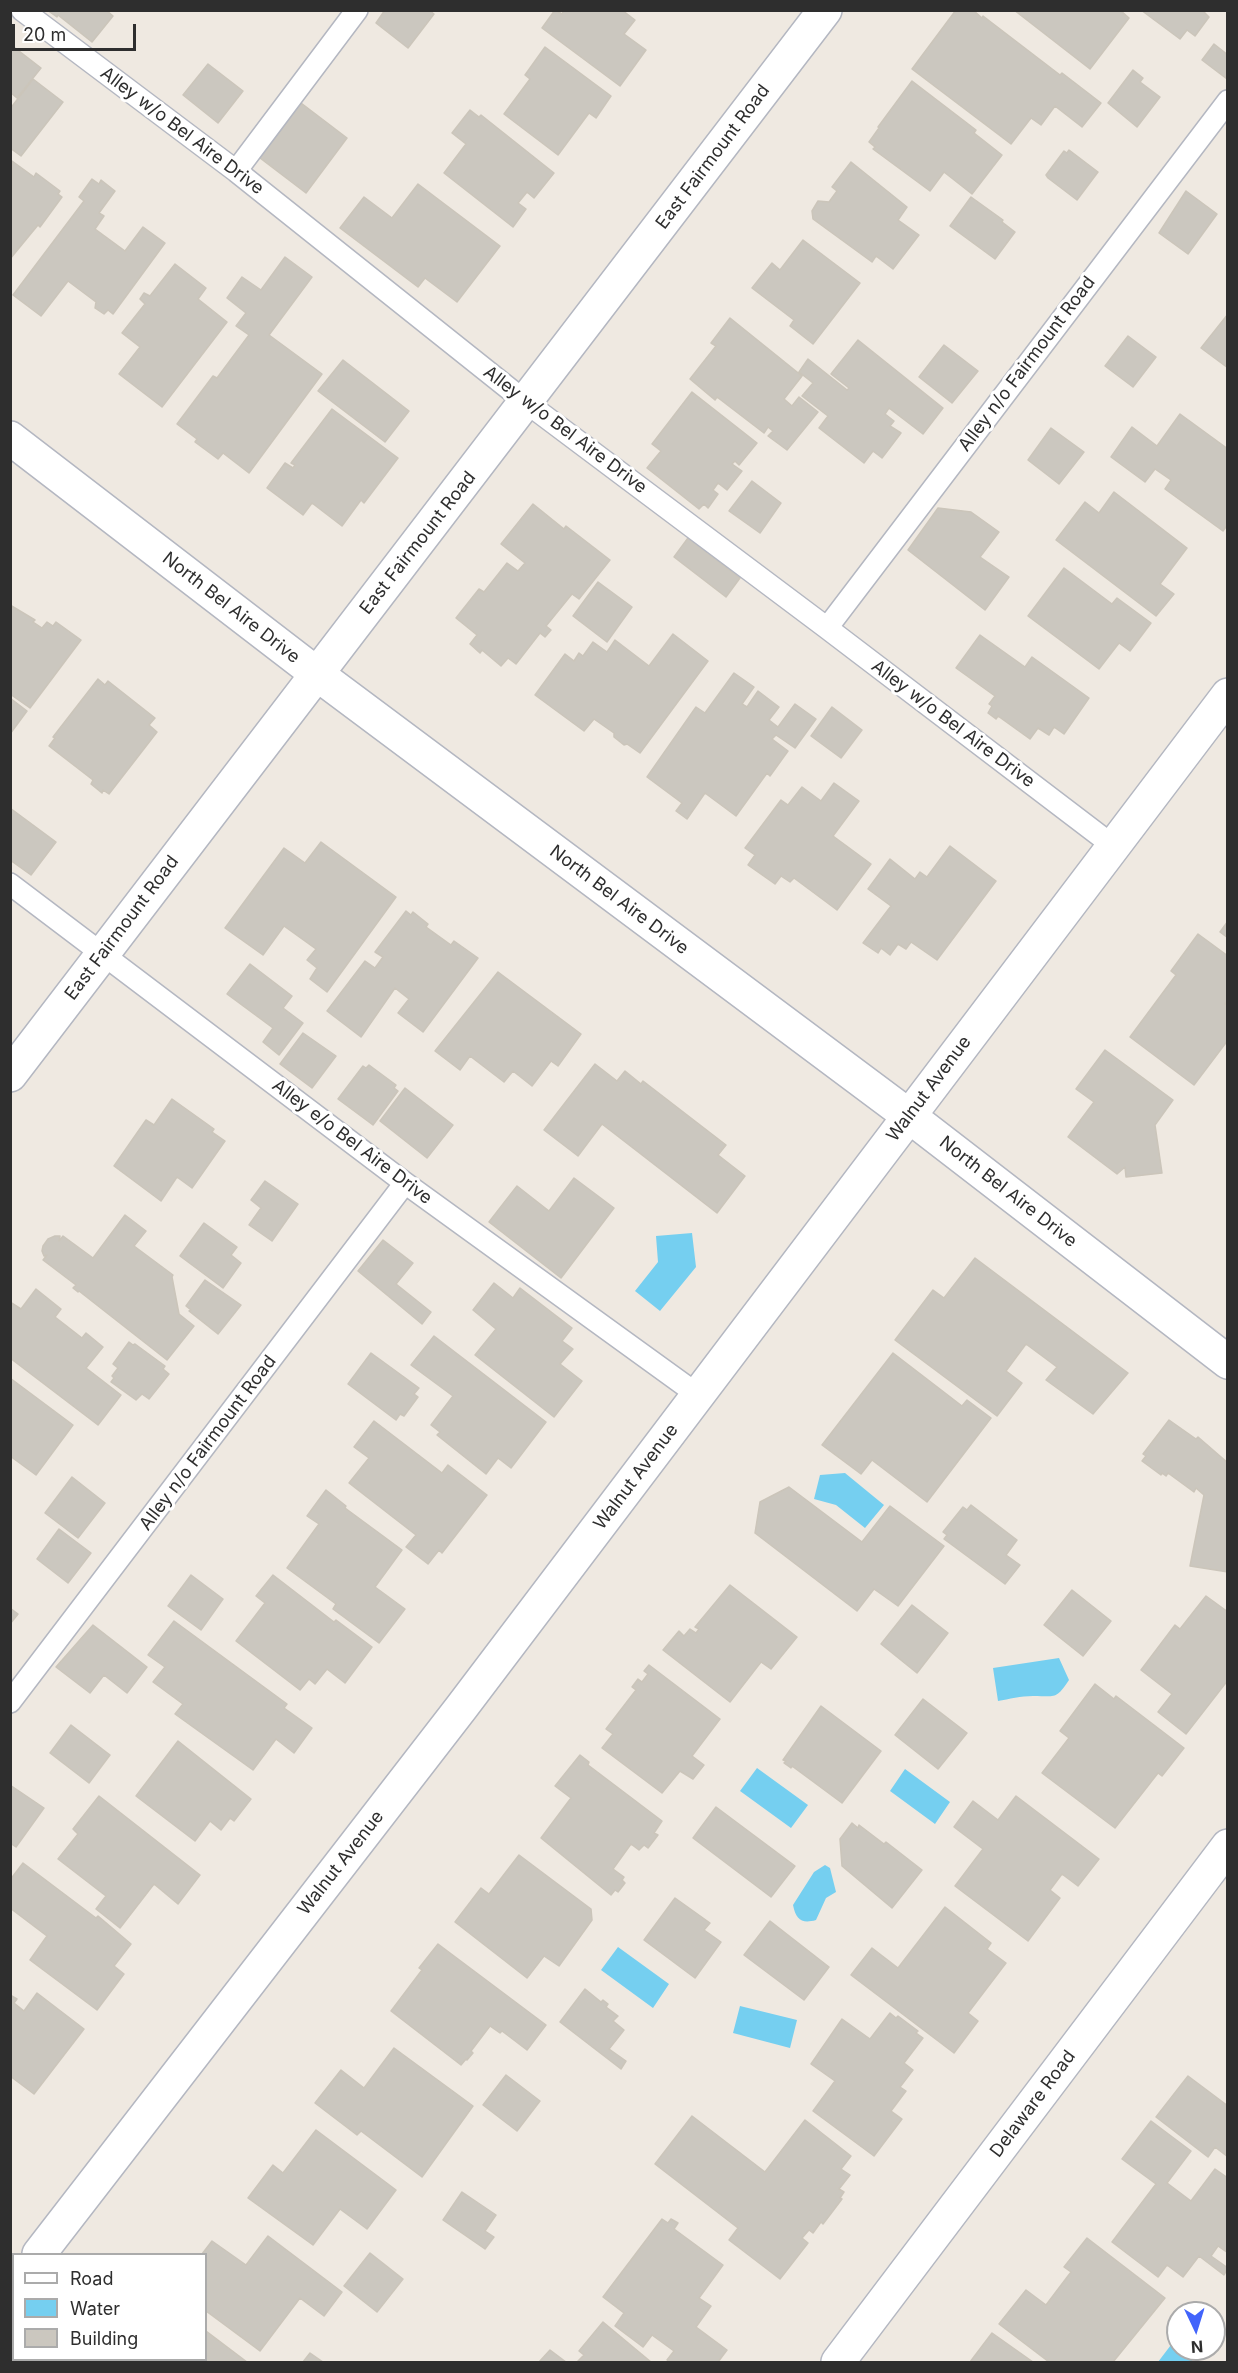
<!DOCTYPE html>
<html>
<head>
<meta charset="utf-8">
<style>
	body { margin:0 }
	#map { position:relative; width:1238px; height:2373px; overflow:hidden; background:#efe9e1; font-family:Inter,sans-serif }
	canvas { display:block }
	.frame { position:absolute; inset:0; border:12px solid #2e2e2e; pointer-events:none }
	.legend { position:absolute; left:12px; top:2253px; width:195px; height:108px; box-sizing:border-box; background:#fff; border:2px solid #ababab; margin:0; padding:8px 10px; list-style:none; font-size:18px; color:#2e2e2e }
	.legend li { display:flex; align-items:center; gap:12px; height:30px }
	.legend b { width:30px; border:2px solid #ababab }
	.north { position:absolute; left:1166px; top:2301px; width:60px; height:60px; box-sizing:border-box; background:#fff; border:2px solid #ababab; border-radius:50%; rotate:176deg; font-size:16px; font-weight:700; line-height:24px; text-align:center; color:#2e2e2e }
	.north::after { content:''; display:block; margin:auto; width:21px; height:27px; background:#4264fb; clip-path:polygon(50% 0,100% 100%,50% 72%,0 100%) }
	.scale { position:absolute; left:12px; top:24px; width:124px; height:27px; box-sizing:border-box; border:3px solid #2e2e2e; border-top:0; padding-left:8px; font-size:18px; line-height:21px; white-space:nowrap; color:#2e2e2e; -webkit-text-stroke:4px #fff; paint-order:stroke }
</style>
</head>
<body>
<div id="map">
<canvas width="1238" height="2373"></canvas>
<div class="frame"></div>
<ul class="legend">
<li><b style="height:8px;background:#fff"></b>Road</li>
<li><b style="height:16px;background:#75cff0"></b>Water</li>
<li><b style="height:16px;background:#cbc7bf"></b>Building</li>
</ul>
<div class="north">N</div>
<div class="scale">20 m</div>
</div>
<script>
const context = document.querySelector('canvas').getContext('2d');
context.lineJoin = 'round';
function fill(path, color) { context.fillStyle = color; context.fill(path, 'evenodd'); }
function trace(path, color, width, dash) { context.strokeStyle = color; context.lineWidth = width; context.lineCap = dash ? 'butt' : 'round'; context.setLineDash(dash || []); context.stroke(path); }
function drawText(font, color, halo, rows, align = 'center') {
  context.font = font + ' Inter,sans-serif'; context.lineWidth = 6; context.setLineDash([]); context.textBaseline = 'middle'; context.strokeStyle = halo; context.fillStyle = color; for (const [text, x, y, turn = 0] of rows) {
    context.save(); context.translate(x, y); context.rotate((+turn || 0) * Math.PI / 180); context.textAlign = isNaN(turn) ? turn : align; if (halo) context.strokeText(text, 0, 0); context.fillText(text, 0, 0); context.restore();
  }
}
fill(new Path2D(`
	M692,1233l4,34 -36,44 -25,-20 23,-29 -2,-26z
	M845,1473l39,32 -19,23 -29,-23 -22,-6 6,-24z
	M1059,1658l10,22c-13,20 -14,16 -36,16 -12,0 -24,3 -35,5l-5,-33z
	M757,1768l51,37 -17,23 -51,-37z
	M905,1769l45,33 -15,22 -45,-33z
	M825,1865l5,3 6,24 -10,6 -10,22c-14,4 -20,0 -23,-15l21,-33z
	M618,1947l51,37 -16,24 -52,-38z
	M740,2006l57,14 -7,28 -57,-15z
	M1177,2337l1,12h15l6,4 -8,9h-33z`), '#75cff0');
const building = new Path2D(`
	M47,10h59l7,6 -21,26 -34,-27 -1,2z
	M385,10h44l5,4 -26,34 -32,-25z
	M555,10l7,4 2,-4h58l13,10 -11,14 22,16 -26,36 -78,-58z
	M956,10h17l9,8 1,-2 77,59 2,-2 39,30 -19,24 -27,-21 -14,19 -10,-7 -20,26 -99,-75z
	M1014,10h106l9,8 -39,51z
	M1141,10h61l7,7 -14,19 -8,-6 -7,9z
	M10,44l31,24 -24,30 -7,-6z
	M1214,44l14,11 -1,24 -25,-19z
	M545,47l66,49 -15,22 -7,-5 -31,42 -54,-41 26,-35 -5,-4z
	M208,64l35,27 -25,32 -35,-28z
	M1133,70l10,8 -3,4 20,15 -23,30 -29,-24z
	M33,79l30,23 -42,54 -11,-8v-39z
	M912,81l64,49 -2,3 28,22 -30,39 -28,-22 -14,19 -57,-42 2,-2 -6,-5 10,-14 -1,-1z
	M301,103l46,35 -41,55 -46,-35z
	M470,110l9,7 2,-2 73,58 -20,25 -7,-6 -9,11 8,6 -13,18 -69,-54 22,-29 -14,-11z
	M1069,150l29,22 -21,28 -29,-22 -2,-3 18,-24 3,2z
	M12,161l22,16 2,-4 24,18 -2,3 4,3 -22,30 -2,-2 -28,34z
	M851,162l56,45 -9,13 21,15 -26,34 -17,-13 -4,6 -59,-43 -1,-8 6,-10 11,1 8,-11 -5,-4z
	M92,179l7,5 2,-4 14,11 -16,22 5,3 -9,13 30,22 18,-24 22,16 -52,71 -5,-4 -4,4 -9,-6 1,-6 -28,-21 -27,35 -28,-21 71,-94 -5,-4z
	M418,184l82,62 -43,56 -32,-24 -7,9 -78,-59 24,-31 28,21z
	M1186,191l31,23 -29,40 -29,-21z
	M971,197l32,23 -1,2 13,10 -20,27 -45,-33z
	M803,240l57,43 -47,61 -23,-18 4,-6 -42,-32 20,-25 8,7z
	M285,257l27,20 -43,58 53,39 -73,99 -26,-20 -5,6 -23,-17 2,-3 -20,-15 36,-48 4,2 32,-43 -13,-9 10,-13 -19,-15 15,-21 19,13z
	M175,264l31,24 -8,11 29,23 -65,85 -43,-33 21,-27 -18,-14 23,-29 -5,-5 4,-6 6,3z
	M1228,314v54l-27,-20z
	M730,318l72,58 -18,23 8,7 7,-9 19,15 -31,38 -19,-14 5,-5 -5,-4 -4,6 -47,-36 -2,3 -25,-21 26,-33 -5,-3z
	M1128,336l28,21 -23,30 -28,-21z
	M858,340l85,68 -20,26 -34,-26 -4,6 9,7 -4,5 11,7 -19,25 -9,-7 -9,12 -45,-35 9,-12 -26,-20 11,-13 -14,-11 9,-13 39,31 2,-2 -18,-14z
	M944,345l34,26 -26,32 -33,-26z
	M343,360l66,51 -24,31 -67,-51z
	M692,392l65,51 -18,22 -4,-4 -3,3 10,7 -15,19 -9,-7 -5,7 5,4 -10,14 -4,-4 -5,5 -52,-41 14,-17 -9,-7z
	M332,409l66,49 -34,45 -3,-3 -19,26 -30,-23 -9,12 -36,-27 18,-25 8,5 2,-3 -4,-2z
	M1180,414l48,35v75l-5,7 -58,-42 6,-9 -16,-11 -10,13 -34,-25 21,-30 25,19z
	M1051,428l33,24 -25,32 -31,-24z
	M752,481l29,22 -21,30 -31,-22z
	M1114,492l73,56 -27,36 14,10 -18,22 -100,-76 29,-38 14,11z
	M533,504l31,25 2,-3 44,34 -31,39 -7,-5 -26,32 5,4 -6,7 -5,-4 -24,31 -8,-6 -7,8 -19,-16 -2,3 -10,-9 7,-9 -21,-17 23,-29 5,3 23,-29 11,8 7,-8 -24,-19z
	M938,508l33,4 28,20 -19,25 29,20 -24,33 -77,-60z
	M688,538l52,40 -14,19 -52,-40z
	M1064,568l48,36 5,-6 34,25 -21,28 -11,-8 -20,26 -71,-53z
	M598,582l34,25 -25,35 -34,-26z
	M10,605l25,15 -2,2 9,6 5,-6 6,4 3,-4 25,18 -51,68 -20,-14z
	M673,634l35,27 -68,92 -13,-9 -3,1 -10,-8v-4l-20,-14 -10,12 -49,-36 30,-41 9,7 5,-8 4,3 10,-14 14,10 8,-12 34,26z
	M980,635l45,32 7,-10 57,41 -25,36 -10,-7 -5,8 -11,-7 -8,11 -32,-23 -2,3 -8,-6 4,-7 -3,-2 6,-8 -39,-28z
	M734,673l20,14 -12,17 5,3 11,-16 21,16 -10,13 9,7 17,-23 21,15 -21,29 -19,-13 -4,4 16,12 -18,25 -3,-3 -31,43 -31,-23 -18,26 -11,-8 6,-8 -35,-26 49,-70 9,6z
	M98,679l7,6 3,-4 47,37 -6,7 8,7 -48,62 -6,-4 -1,3 -11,-9 2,-4 -44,-34 6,-8 -2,-1z
	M10,698l17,13 -17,23z
	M832,707l30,23 -21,28 -30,-22z
	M834,783l25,18 -26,35 38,28 -34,46 -43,-32 -4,4 -9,-6 -6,8 -27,-19 7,-10 -10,-7 36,-48 7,5 14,-18 19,14z
	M10,808l46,34 -25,33 -21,-15z
	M321,842l75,55 -69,95 -17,-13 7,-11 -10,-8 9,-11 -32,-23 -21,29 -38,-27 59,-80 21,15z
	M950,846l46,35 -59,79 -26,-18 -5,7 -8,-5 -8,11 -9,-7 -3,5 -15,-10 28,-37 -23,-17 22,-30 25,20 5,-7 7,5z
	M406,911l5,4 2,-3 15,12 -2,3 25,18 3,-4 24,17 -55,74 -25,-19 11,-14 -14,-11 -34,49 -34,-26 38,-50 10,7 8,-11 -8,-5z
	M1228,921v17l-8,-6z
	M1198,934l30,22v44l-3,4 3,2v34l-34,45 -64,-48 46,-62 -5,-4z
	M250,964l42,32 -9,12 20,15 -24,32 -16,-13 10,-14 -46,-34z
	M498,972l83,62 -23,32 -7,-5 -19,25 -19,-15 -9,11 -34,-26 -10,14 -25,-19z
	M303,1033l33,23 -24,32 -32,-24z
	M1105,1050l68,50 -18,25 7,48 -36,4 -1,-10 -8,7 -49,-37 26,-35 -18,-13z
	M595,1064l22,17 8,-10 16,13 2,-3 83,64 -8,10 27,21 -28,37 -115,-89 -24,32 -34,-26z
	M369,1065l27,20 -2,3 4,3 -25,34 -35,-26 25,-33 3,2z
	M405,1088l48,37 -26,33 -47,-37z
	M172,1099l42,30 -2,3 13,9 -33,47 -15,-11 -16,24 -47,-35 32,-46 8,5z
	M574,1178l40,30 -53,70 -72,-56 28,-36 32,25z
	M265,1181l33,23 -26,37 -23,-16 12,-17 -10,-8z
	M125,1215l21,16 -12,15 39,29 -1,2 7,37 15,12 -27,34 -88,-69 -1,1 -5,-4 3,-3 -33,-25 4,-5 -3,1 -2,-5 1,-5 5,-7 7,-3h5l-1,5 4,-5 30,22z
	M204,1223l33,24 -6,8 10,8 -18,25 -43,-32z
	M383,1240l30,23 -17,21 35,28 -9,12 -64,-53z
	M975,1258l153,115 -35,41 -47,-34 11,-13 -31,-23 -20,27 16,12 -25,33 -102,-76 38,-50 11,8z
	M205,1280l36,25 -23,29 -29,-23 2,-1 -5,-4z
	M494,1283l19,15 7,-10 52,40 -10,13 11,8 -13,15 22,17 -28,36 -79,-62 21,-26 -23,-19z
	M36,1289l25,20 -6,8 27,21 4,-5 17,14 -17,21 35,27 -23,30 -88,-67v-56l11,7z
	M434,1336l112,86 -35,46 -13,-10 -12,16 -49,-39 3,-3 -9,-7 22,-29 -42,-31z
	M129,1342l4,3 2,-1 30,22 -2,3 6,5 -20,25 -7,-5 -6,6 -25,-18 3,-4 -2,-2 6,-8 -5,-4z
	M371,1353l48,35 -5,6 4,3 -14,19 -4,-2 -4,6 -48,-36z
	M893,1353l69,53 5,-6 24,18 -64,84 -55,-42 -11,14 -39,-29z
	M10,1378l63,47 -37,50 -26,-19z
	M1169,1420l27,19 2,-2 30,26v109l-38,-6 14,-71 -8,-7 -2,4 -26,-19 -2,3 -4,-3 -1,2 -19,-14 4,-5 -3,-2z
	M374,1421l68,52 6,-8 39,30 -45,58 -3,-3 -11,14 -22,-17 10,-12 -67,-52 20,-25 -15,-11z
	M72,1477l33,26 -27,35 -33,-25z
	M789,1487l73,55 28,-36 54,40 -46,60 -24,-17 -17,22 -102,-78 5,-31z
	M326,1490l20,16 -1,2 57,42 -27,37 30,22 -26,34 -46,-34 3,-5 -49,-36 32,-44 -12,-8z
	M971,1505l46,35 -11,15 14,10 -15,19 -61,-45 3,-4 -4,-3 20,-25 4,3z
	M59,1529l32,24 -23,30 -31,-24z
	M191,1575l32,24 -22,31 -33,-24z
	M273,1575l61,47 2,-2 36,27 -27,36 -18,-14 -12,15 -6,-5 -9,11 -64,-49 29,-38 -9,-7z
	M730,1585l67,52 -26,32 -10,-7 -31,40 -67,-52 16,-19 5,5 6,-7 6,4 3,-4 -4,-2z
	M1072,1590l39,31 -28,35 -39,-31z
	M1206,1596l22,16v68l-42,54 -28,-22 14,-18 -31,-24 34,-45 5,4z
	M912,1605l36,28 -31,40 -36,-29z
	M10,1608l8,6 -8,10z
	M174,1621l113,83 -3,4 28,20 -18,25 -18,-14 -23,31 -78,-56 8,-10 -30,-22 12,-15 -17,-12z
	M93,1625l54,42 -20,26 -23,-18 -14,18 -34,-26z
	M649,1665l71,54 -28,37 12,9 -11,14 -13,-8 -18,22 -60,-45 11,-14 -7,-5 30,-39 -4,-3 6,-8 4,3 6,-8 -4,-3z
	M1095,1684l19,15 2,-3 68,52 -22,28 -4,-3 -43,55 -73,-55 27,-35 -9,-7z
	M923,1699l44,34 -29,36 -43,-34z
	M821,1706l60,45 -39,52 -50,-37 -1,2 -7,-5 2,-2 -3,-1z
	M71,1725l39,30 -21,28 -39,-30z
	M178,1741l73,58 -17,22 -4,-3 -9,12 -11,-9 -15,20 -59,-45z
	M580,1755l9,7 -1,3 74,56 -8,12 4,2 -10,13 -4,-3 -5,5 -8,-6 -18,25 11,8 -2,3 3,3 -7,9 -3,-2 -4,5 -70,-57 30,-40 -16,-12z
	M10,1785l34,23 -28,39 -6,-4z
	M99,1796l101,79 -22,29 -24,-20 -34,44 -24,-19 10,-13 -48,-37 20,-25 -5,-5z
	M1016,1796l83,63 -21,27 -16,-12 -12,16 10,8 -32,43 -73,-55 28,-37 -29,-22 19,-26 25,19z
	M716,1807l79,59 -24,31 -78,-59z
	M852,1823l6,5 1,-3 25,19 2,-2 36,28 -30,38 -50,-42 -2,-27z
	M519,1855l72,54 1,11 -33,46 -15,-10 -17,22 -72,-56 26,-34 8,6z
	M23,1863l73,55 2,-2 33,28 -17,22 10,8 -27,36 -67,-50 17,-24 -37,-28v-28z
	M675,1898l35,25 -6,7 17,12 -26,36 -51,-38z
	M945,1907l46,36 -4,6 19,14 -38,50 10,8 -24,32 -103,-78 21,-27 26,20z
	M770,1921l59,46 -25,33 -60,-45z
	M438,1944l108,81 -19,25 -25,-19 -2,2 -10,-7 -19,25 2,2 -6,7 -1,-1 -5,6 -70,-54 31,-41 -3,-2z
	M585,1989l16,13 2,-2 5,4 -2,3 12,9 -5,5 11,9 -15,19 17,12 -5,8 -61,-47z
	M37,1993l47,36 -50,65 -24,-18v-81l7,4 -3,4 10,8z
	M890,2013l6,5 2,-2 20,15 -2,2 7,5 -19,25 9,7 -13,17 6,4 -15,20 11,8 -28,37 -61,-45 22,-30 -24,-17 31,-45 28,20z
	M394,2048l79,58 -51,71 -61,-46 -4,4 -42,-32 26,-33 23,18z
	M506,2075l34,26 -23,30 -34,-26z
	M1188,2076l40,30v51l-13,-10 -7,10 -52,-40z
	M692,2116l73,56 40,-52 46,36 -10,13 9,6 -11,14 5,3 -4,6 2,1 -19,25 -2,-2 -8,11 -4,-3 -7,8 6,5 -28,36 -51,-39 9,-12 -83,-64z
	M1151,2121l40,30 -24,32 24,18 24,-32 13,9v75l-10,-7 -7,10 17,12 -4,7 -25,-19 -16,21 -16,-12 -9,12 -46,-35 44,-58 -34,-25z
	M316,2130l80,60 -29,39 -27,-20 -27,36 -65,-47 25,-33 10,8z
	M462,2192l34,23 -11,16 9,6 -9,12 -42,-29z
	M662,2219l6,4 3,-4 7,4 -4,6 49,36 -24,33 12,8 -15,21 31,23 -9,12h-48l-3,-2 7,-9 -22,-16 -9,12 -28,-21 9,-13 -21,-16z
	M268,2236l74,56 -18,24 -24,-18 -40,53 -54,-40v-57h-4l10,-13 34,24z
	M1087,2238l78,60 -52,64h-64l-50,-38 27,-34 20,15 25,-33 -7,-5z
	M370,2253l33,26 -26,33 -33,-26z
	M603,2322l48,40h-74l7,-7 -5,-4z
	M206,2331l41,31h-129l3,-2h85z
	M992,2333l41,29h-63z
	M550,2350l16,12h-27z
	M310,2353l13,9h-20z`);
fill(building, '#cbc7bf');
trace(building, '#cbc5ba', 1.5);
const service = new Path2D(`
	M22,10l214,161 291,232 300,225 285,217
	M236,171l121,-161
	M827,628l401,-527
	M10,884l395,299 293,212
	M10,1702l395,-519`);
const minor = new Path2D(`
	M10,438l307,236 592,442 319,246
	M10,1075l815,-1065
	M39,2254l422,-546 767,-1013
	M10,2291l4,-4
	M838,2362l390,-516`);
trace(service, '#b4b7c1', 24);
trace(minor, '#b4b7c1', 36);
trace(service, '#fff', 21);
trace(minor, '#fff', 33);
drawText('18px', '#2e2e2e', '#fff', [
	["Alley w/o Bel Aire Drive",182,131,37],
	["East Fairmount Road",713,157,-53],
	["Alley n/o Fairmount Road",1027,364,-53],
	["Alley w/o Bel Aire Drive",565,430,37],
	["East Fairmount Road",418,543,-52],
	["North Bel Aire Drive",231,608,38],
	["Alley w/o Bel Aire Drive",953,724,37],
	["North Bel Aire Drive",619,900,37],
	["East Fairmount Road",122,928,-53],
	["Walnut Avenue",929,1089,-53],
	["Alley e/o Bel Aire Drive",352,1142,37],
	["North Bel Aire Drive",1008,1192,38],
	["Alley n/o Fairmount Road",208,1443,-53],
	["Walnut Avenue",636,1477,-53],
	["Walnut Avenue",341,1863,-52],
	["Delaware Road",1033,2104,-53]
]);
</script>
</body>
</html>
